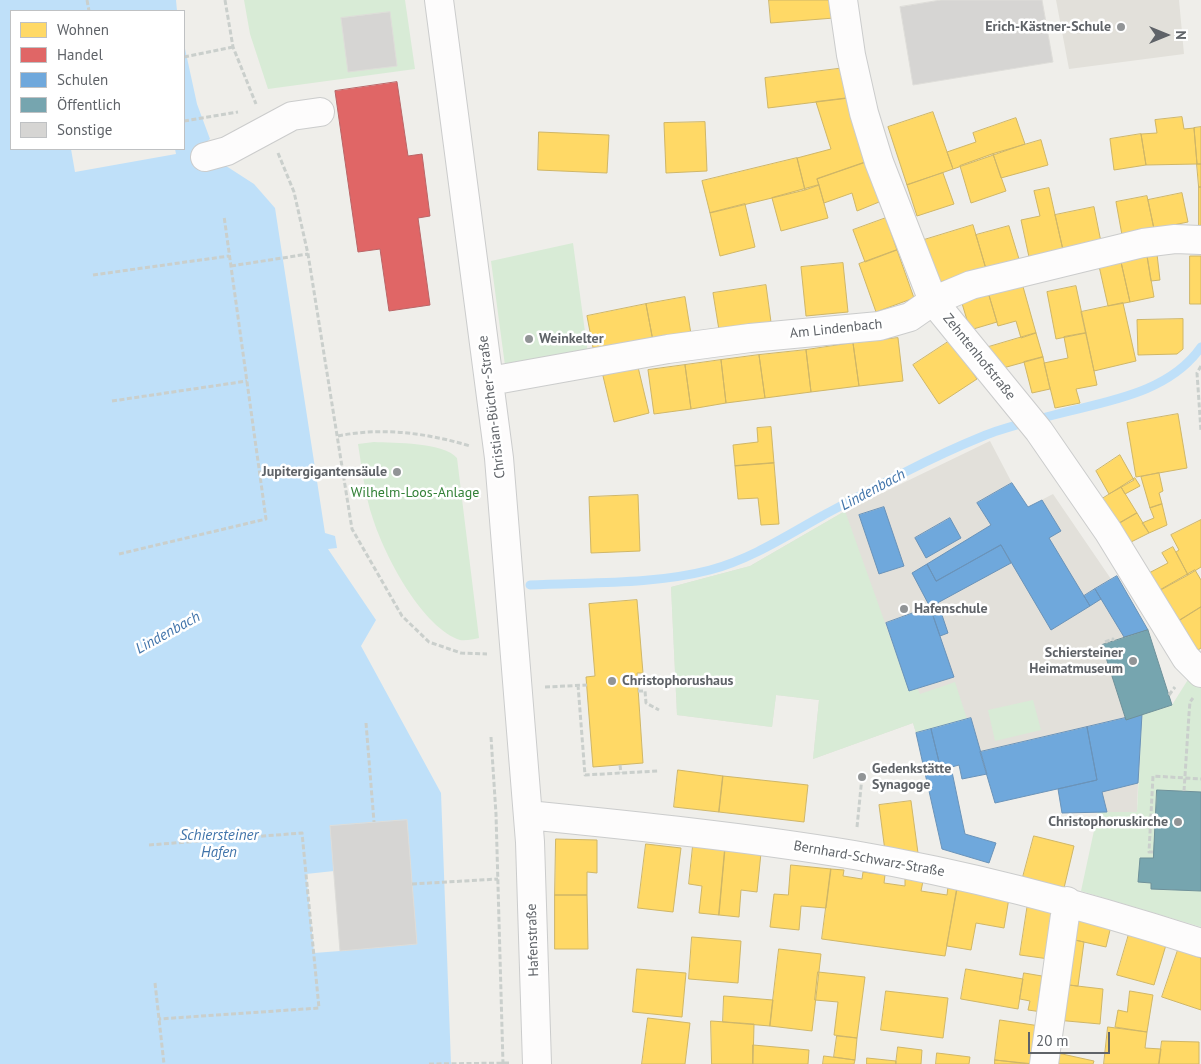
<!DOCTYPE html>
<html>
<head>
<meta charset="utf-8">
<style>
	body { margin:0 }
	#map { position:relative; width:1201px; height:1064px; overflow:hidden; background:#efeeea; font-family:"PT Sans",sans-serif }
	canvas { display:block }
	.legend { position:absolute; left:10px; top:10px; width:175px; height:140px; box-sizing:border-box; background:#fff; border:1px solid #bfc1c3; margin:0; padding:6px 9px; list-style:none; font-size:15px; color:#5f6368 }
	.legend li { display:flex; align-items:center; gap:10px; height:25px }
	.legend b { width:25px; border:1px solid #bfc1c3 }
	.north { position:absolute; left:1141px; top:10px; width:50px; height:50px; -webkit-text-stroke:4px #fff; paint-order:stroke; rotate:90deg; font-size:14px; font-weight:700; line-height:20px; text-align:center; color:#5f6368 }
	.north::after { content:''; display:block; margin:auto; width:18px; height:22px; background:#5f6368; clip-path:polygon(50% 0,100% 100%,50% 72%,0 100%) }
	.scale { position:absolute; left:1028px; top:1032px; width:82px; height:22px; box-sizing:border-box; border:2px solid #5f6368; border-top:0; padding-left:6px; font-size:15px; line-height:18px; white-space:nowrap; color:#5f6368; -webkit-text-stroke:4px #fff; paint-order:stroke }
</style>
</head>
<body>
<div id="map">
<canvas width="1201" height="1064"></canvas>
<ul class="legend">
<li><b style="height:14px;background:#ffd966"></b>Wohnen</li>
<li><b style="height:14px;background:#e06666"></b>Handel</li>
<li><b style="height:14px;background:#6fa8dc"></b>Schulen</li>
<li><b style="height:14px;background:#76a5af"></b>Öffentlich</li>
<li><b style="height:14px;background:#d6d5d3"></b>Sonstige</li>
</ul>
<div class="north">N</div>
<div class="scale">20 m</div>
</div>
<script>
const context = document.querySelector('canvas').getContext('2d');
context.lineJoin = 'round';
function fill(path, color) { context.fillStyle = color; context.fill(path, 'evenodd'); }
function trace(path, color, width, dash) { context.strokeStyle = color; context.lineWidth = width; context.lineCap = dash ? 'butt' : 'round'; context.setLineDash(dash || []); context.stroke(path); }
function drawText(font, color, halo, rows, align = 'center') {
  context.font = font + ' "PT Sans",sans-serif'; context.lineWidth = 5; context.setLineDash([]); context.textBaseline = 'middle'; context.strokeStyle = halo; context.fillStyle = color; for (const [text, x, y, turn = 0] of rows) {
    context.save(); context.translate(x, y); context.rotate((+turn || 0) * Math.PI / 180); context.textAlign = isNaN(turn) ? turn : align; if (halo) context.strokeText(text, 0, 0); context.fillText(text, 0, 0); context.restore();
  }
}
fill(new Path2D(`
	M1056,0h123l5,54 -115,15z
	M990,441l22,42 16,24 25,-13 58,85 6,-3 31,54 24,75 -34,78 -1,29 -75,1 -4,-24 -78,-37 -9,-34 -55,15 -3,-10 -100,36 6,-59 -43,-5 -4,32 -95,-12 -6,-128 79,-21 95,-55z`), '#e2e0da');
fill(new Path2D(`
	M244,0h161l10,69 -147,20 -18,-55z
	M573,243l15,111 -82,19 -15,-112z
	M374,442c20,1 70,0 83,16l22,180c-6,1 -16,4 -22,1 -37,-16 -72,-83 -84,-120 -8,-23 -11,-50 -15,-75z
	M845,511l64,179 8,-2 3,6 35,-12 12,37 -51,14 -3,-10 -100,36 6,-59 -43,-5 -4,32 -95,-12 -6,-128 79,-21z
	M1201,659v268l-120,-36 17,-79h39l5,-98 30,-9z
	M1033,700l8,30 -46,11 -7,-31z`), '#d8ebd6');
fill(new Path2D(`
	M0,0h176l1,11h-166v138h173v-105l13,60 13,35 -9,8 22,17 31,20 21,24 50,325 10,3 2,12 -9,1 48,71 -15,26 80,147 10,271h-451z`), '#bfe0f9');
fill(new Path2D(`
	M71,149h104l1,5 -101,18z
	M334,871l6,80 -26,2 -8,-79z`), '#efeeea');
const homes = new Path2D(`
	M769,0h63l2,18 -63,5z
	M845,68l4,30 -81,10 -3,-30z
	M849,98l20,63 -52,18 2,6 -14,5 -8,-32 34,-9 -15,-47z
	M933,112l20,57 -46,16 -19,-58z
	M1182,117l2,12 10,-1 3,36 -51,1 -5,-31 16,-1 -2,-13z
	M1016,118l9,26 -72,25 -6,-17 29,-10 -3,-9z
	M705,122l2,49 -41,2 -2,-50z
	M1201,127v37h-4l-3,-36z
	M539,132l70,3 -2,38 -69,-3z
	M1141,134l5,31 -32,5 -4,-31z
	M1041,140l7,25 -47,13 -8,-24z
	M993,154l13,37 -35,12 -11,-37z
	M797,158l8,32 -95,23 -8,-32z
	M869,161l15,39 -27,11 -5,-18 -28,10 -7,-24z
	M1197,164h4v23h-2z
	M943,173l11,31 -37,12 -10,-31z
	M819,185l9,33 -47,13 -9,-33z
	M1199,187h2v39h-2z
	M1049,188l14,62 -34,7 -8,-37 19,-4 -6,-25z
	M1182,193l6,29 -34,7 -6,-29z
	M1147,196l7,33 -32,6 -6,-33z
	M745,204l10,43 -35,9 -10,-43z
	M1094,207l7,35 -38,8 -8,-35z
	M886,218l11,32 -32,12 -12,-32z
	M973,225l13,44 -49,14 -13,-43z
	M1009,226l10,33 -33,10 -10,-34z
	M897,250l17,48 -38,14 -17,-48z
	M1157,254l3,26 -9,1 -4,-25z
	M1147,256l7,41 -24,5 -9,-40z
	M1190,256h11v48h-11z
	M1121,262l9,40 -22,4 -9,-40z
	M843,263l5,49 -42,4 -5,-49z
	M1022,283l14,50 -15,5 -5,-17 -18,5 -10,-34z
	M766,285l5,37 -52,8 -6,-37z
	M1076,286l10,47 -30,6 -9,-47z
	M988,292l9,30 -27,8 -9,-30z
	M685,297l6,37 -38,7 -7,-37z
	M1123,303l13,58 -42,10 -13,-59z
	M646,304l7,37 -59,12 -7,-37z
	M1183,319v30l-6,5 -39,1 -1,-35z
	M1036,333l7,24 -40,11 -18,-20z
	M1086,333l11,52 -21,4 4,14 -25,5 -11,-45 24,-5 -4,-21z
	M898,338l5,43 -44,5 -6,-43z
	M951,340l26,39 -38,25 -26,-39z
	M853,343l6,43 -48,6 -5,-42z
	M806,350l5,42 -46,6 -6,-43z
	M759,355l6,43 -39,5 -5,-43z
	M1043,357l7,32 -18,4 -8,-31z
	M721,360l5,43 -35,6 -6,-44z
	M685,365l6,44 -37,5 -6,-44z
	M638,367l11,46 -35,9 -11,-46z
	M1178,414l9,54 -51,9 -9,-54z
	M771,427l3,36 -39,3 -2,-21 25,-3 -1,-14z
	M1120,455l14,25 -25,14 -13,-23z
	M774,463l5,61 -18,1 -3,-27 -20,1 -3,-33z
	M1159,473l4,18 -4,2 3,11 -12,4 -9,-31z
	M1135,478l5,8 -15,8 -4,-7z
	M1121,487l16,26 -19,11 -16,-25z
	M638,495l2,56 -49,2 -2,-56z
	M1162,504l5,21 -18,8 -7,-10 12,-5 -4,-10z
	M1137,513l12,20 -20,10 -11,-19z
	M1201,520v47l-13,8 -12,-23 3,-2 -8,-15z
	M1173,547l15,28 -31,17 -10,-18 21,-11 -6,-10z
	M1195,570l6,10v27l-24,15 -20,-30z
	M637,600l6,73h-6l6,90 -50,4 -7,-90 9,-1 -6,-72z
	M1201,607v41l-3,2 -21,-28z
	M678,770l45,6 -4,36 -45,-5z
	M723,776l85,9 -4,37 -85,-10z
	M911,801l7,52 -33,-2 -6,-46z
	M1034,836l40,10 -10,42 -41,-11z
	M556,839l41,1v33l-10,-1v23h-32z
	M646,844l35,4 -8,64 -35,-4z
	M693,846l32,3 -6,66 -20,-2 3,-27 -13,-2z
	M725,849l36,4 -4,39 -16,-2 -2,27 -20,-2z
	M791,865l40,4 -5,39 -25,-2 -2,24 -29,-3 4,-33 14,1z
	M831,869l13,1 -1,6 19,3 1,-7 22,3 -1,8 21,3v-8l18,3 -2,10 26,4 1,-8 9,2 -12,67 -123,-17z
	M957,889l52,9 -5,30 -28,-5 -5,27 -24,-4z
	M555,895h32l1,54h-33z
	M1028,903l29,4 -8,52 -29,-4z
	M1071,916l40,10 -5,21 -40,-9z
	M1129,934l37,11 -12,40 -37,-10z
	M692,937l49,4 -3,42 -49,-4z
	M1066,938l18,4 -6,44 -18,-2z
	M779,949l42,5 -9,77 -42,-5z
	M1178,950l23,8v52l-39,-13z
	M637,969l49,4 -4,44 -49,-5z
	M966,969l57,10 -5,30 -57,-10z
	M818,972l47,5 -8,61 -23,-3 4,-33 -23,-2z
	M1024,973l18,3 -3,22 6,1 -3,13 -14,-2 2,-9 -10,-2z
	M1060,984l43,5 -3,35 -44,-4z
	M886,991l62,7 -5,40 -62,-8z
	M1130,991l23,4 -6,37 -32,-5 3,-17 9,2z
	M724,996l49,4 -3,26 -47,-4z
	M648,1018l42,5 -5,41h-43z
	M1000,1020l40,6 -6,38 -39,-4z
	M711,1021l43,3 -1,40h-41z
	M1108,1027l39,5 -2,16 16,1 -2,15h-55z
	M837,1036l20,2 -2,22 -21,-3z
	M1162,1041l37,1v22h-40z
	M753,1045l56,5 -1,14h-55z
	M898,1047l24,3 -1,14h-25z
	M1053,1052l41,9 -1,3h-42z
	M937,1053l33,4 -1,7h-33z
	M824,1056l31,4 -1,4h-31z
	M867,1058l29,3v3h-29z
	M995,1060l34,4h-34z`);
fill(homes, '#ffd966');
trace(homes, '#cfb667', 1);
const shops = new Path2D(`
	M397,82l11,74 14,-2 8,62 -12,2 12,87 -41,6 -9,-62 -22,3 -23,-161z`);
fill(shops, '#e06666');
trace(shops, '#b96567', 1);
const schools = new Path2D(`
	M1012,483l16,24 14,-7 19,31 -12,7 41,68 -39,24 -50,-85 -65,36 -9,-17 64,-39 -14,-22z
	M884,507l20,59 -25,8 -20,-59z
	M950,518l11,20 -35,20 -11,-20z
	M1001,545l10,18 -81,44 -18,-34 15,-9 9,17z
	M1117,576l31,54 -24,7 -29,-48z
	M1095,589l6,10 -11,7 -6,-10z
	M938,603l10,30 -8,3 -10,-29z
	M930,607l24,70 -45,14 -23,-68z
	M1142,714l-4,69 -36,9 5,20 -45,1 -4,-24 39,-9 -10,-53z
	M971,718l16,56 -25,5 -3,-14 -18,5 -10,-41z
	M1087,727l10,53 -102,23 -15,-51z
	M931,729l10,41 10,-3 14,67 31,9 -7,20 -47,-14 -26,-116z`);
fill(schools, '#6fa8dc');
trace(schools, '#6a93b9', 1);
const public = new Path2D(`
	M1148,630l24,75 -46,15 -24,-75z
	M1157,790l44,2v99l-50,-2v-6l-13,-1 2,-24h13z`);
fill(public, '#76a5af');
trace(public, '#6f919a', 1);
trace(new Path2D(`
	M530,585c59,-3 122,0 180,-15 41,-11 76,-34 112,-54 52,-28 105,-57 159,-79 21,-9 44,-14 65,-20 53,-15 121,-21 155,-70`), '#bfe0f9', 9);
const building = new Path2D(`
	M941,0h101l11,62 -140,23 -13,-78z
	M390,12l7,54 -49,6 -7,-54z
	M407,820l10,124 -77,7 -10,-125z`);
fill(building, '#d6d5d3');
trace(building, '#deddd9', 1);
const minor = new Path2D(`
	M439,0l60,458 31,384 7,222
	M843,0l8,55 13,58 15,49 54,139 106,130 69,100 78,127 15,15
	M205,157l22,-6 65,-35 28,-4
	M490,381l178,-32 82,-11 129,-12 31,-9 23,-16 38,-16 172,-42 32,-4 26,1
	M528,815c109,11 218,22 326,40 118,20 233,51 347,88
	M1044,1064l23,-163`);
trace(minor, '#cbcccc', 30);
trace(new Path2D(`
	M87,0l2,11
	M225,0l8,47 23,57
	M184,57l49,-10
	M184,121l54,-9
	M278,153l16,39 14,62 44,275 50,87 27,26 32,11 26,1
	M231,266l77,-12
	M93,275l136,-19
	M1201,366l-4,7 4,58
	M112,401l135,-20
	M338,436c44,-9 89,-3 132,10
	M119,554l147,-35 -42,-303
	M1105,642l8,-3v2
	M578,685l7,90 73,-4
	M545,687l42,-2
	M638,691h7l1,12 13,7
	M1169,695l6,-8
	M366,723l8,99
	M491,737l5,77 7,250
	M620,765l1,8
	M1184,791l5,-77 1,-12 3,-4
	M857,827l5,-50
	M149,845l153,-12 17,175 -160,11
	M1153,852h-4l4,-76 48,3
	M412,884l86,-5
	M155,983l9,81
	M429,1064l82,-1`), '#cacfcc', 3, [5, 2.5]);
trace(minor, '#fdfcfc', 28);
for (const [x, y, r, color] of [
	[1121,27,5,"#919496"],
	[529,339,5,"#919496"],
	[397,472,5,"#919496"],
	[904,609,5,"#919496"],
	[1133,661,5,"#919496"],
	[612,681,5,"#919496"],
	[862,777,5,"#919496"],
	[1178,822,5,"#919496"]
]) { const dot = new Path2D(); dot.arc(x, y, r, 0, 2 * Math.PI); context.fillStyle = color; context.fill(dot); trace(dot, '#fff', 2); }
drawText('bold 14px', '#5f6368', '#fff', [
	["Erich-Kästner-Schule",1111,27],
	["Weinkelter",539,339,"left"],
	["Jupitergigantensäule",387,472],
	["Hafenschule",914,609,"left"],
	["Schiersteiner",1123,653],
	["Heimatmuseum",1123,669],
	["Christophorushaus",622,681,"left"],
	["Gedenkstätte",872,769,"left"],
	["Synagoge",872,785,"left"],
	["Christophoruskirche",1168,822]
], 'right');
drawText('14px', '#5f6368', '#fff', [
	["Am Lindenbach",836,329,-6],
	["Zehntenhofstraße",979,357,51],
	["Christian-Bücher-Straße",492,407,-97],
	["Bernhard-Schwarz-Straße",869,859,10],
	["Hafenstraße",533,940,-92]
]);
drawText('14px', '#348238', '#fff', [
	["Wilhelm-Loos-Anlage",415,493]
]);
drawText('italic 15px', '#4174aa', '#fff', [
	["Lindenbach",873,490,-28],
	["Lindenbach",168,633,-29],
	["Schiersteiner",219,836],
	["Hafen",219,853]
]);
</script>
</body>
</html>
